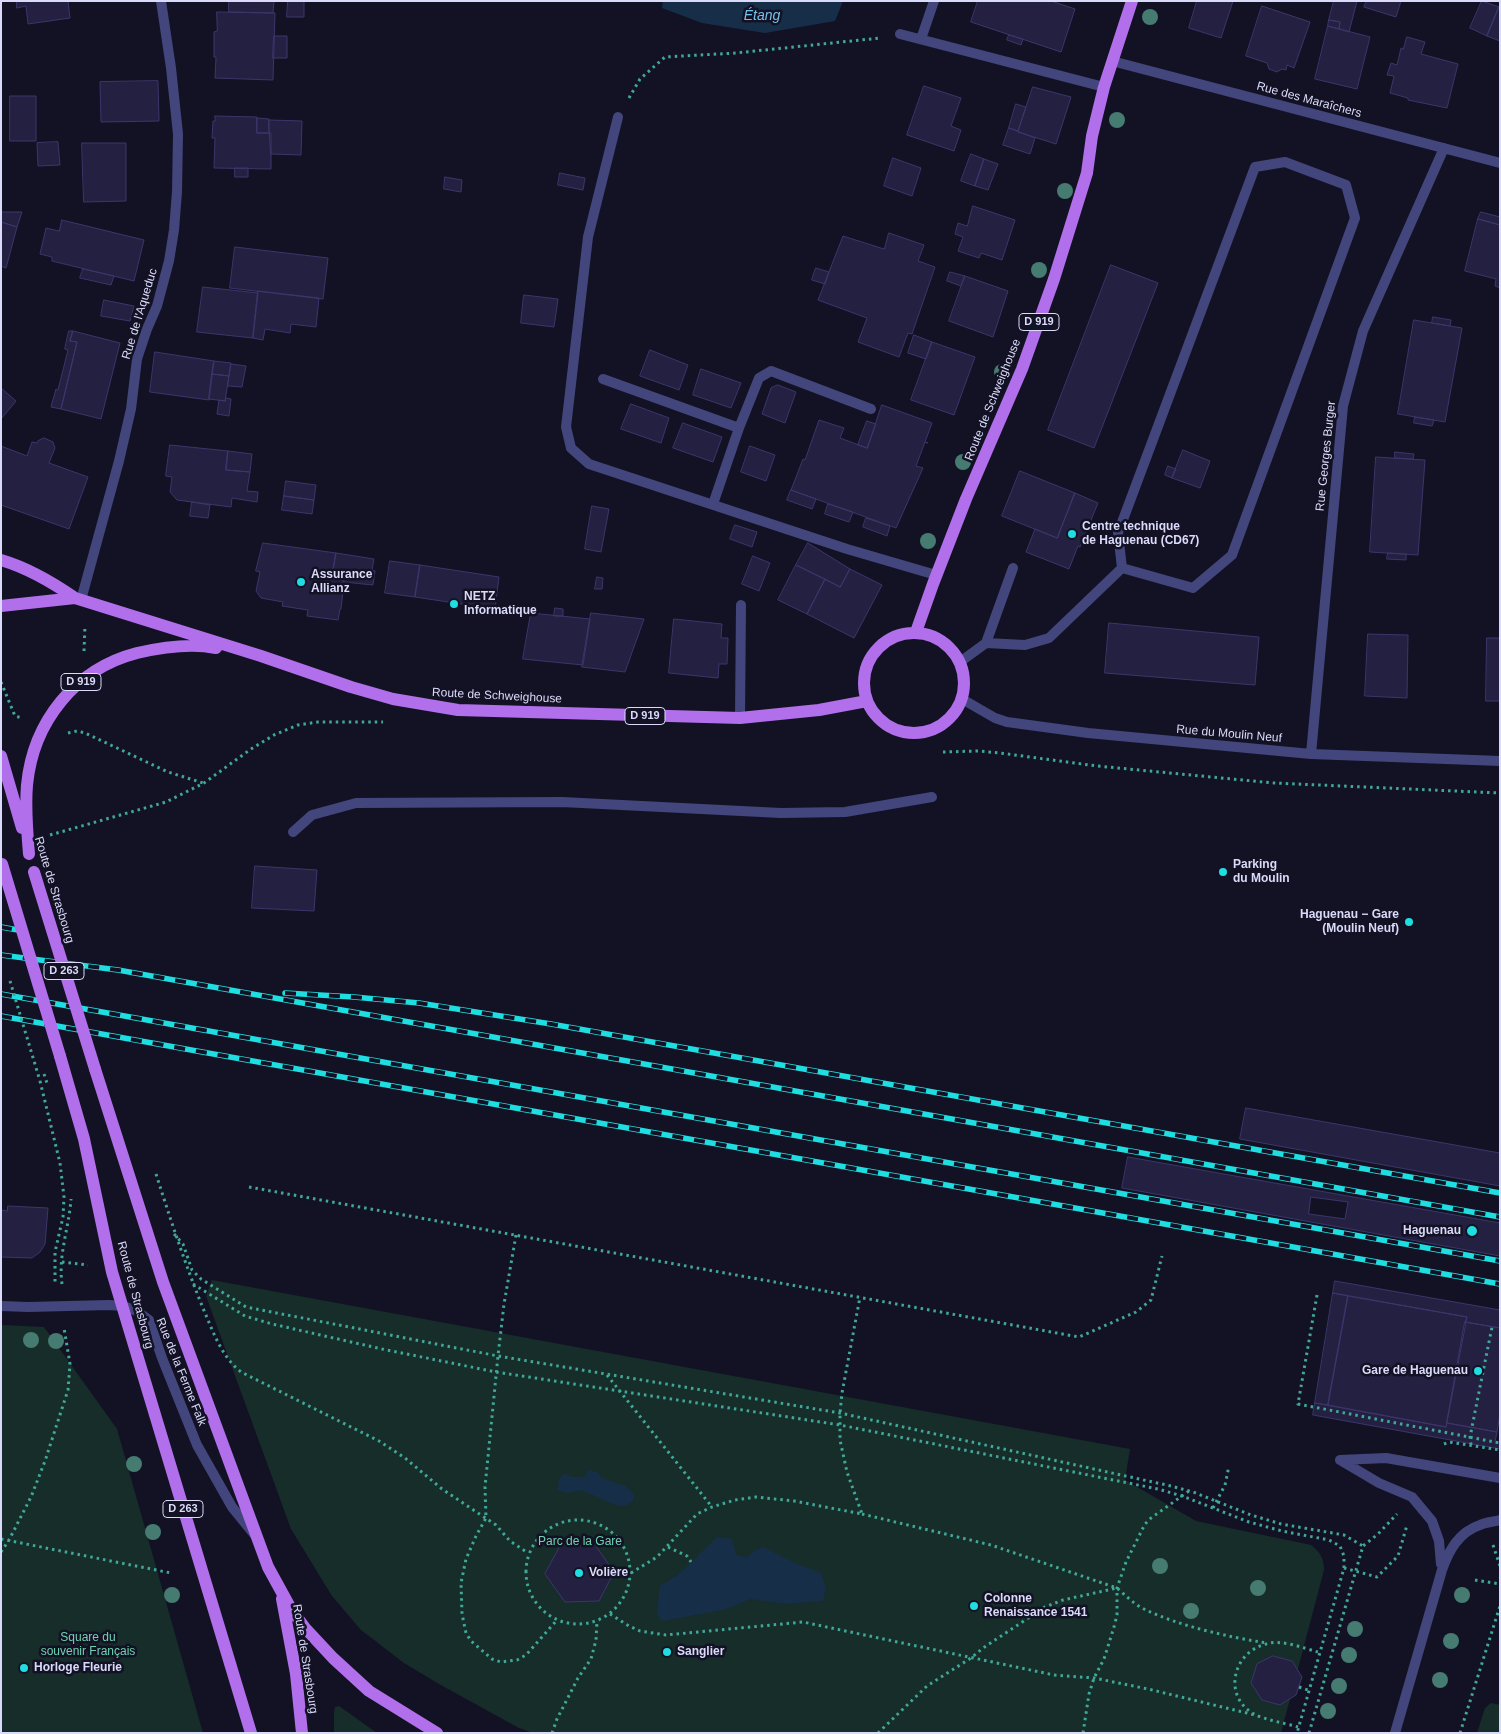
<!DOCTYPE html>
<html>
<head>
<meta charset="utf-8">
<style>
	body { margin:0 }
	#map { position:relative; width:1501px; height:1734px; overflow:hidden; background:#131224; font-family:Arial,sans-serif }
	canvas { display:block }
	.frame { position:absolute; inset:0; border:2px solid #dadafa; pointer-events:none }
</style>
</head>
<body>
<div id="map">
<canvas width="1501" height="1734"></canvas>
<div class="frame"></div>
</div>
<script>
const context = document.querySelector('canvas').getContext('2d');
context.lineJoin = 'round';
function fill(path, color) { context.fillStyle = color; context.fill(path, 'evenodd'); }
function trace(path, color, width, dash) { context.strokeStyle = color; context.lineWidth = width; context.lineCap = dash ? 'butt' : 'round'; context.setLineDash(dash || []); context.stroke(path); }
function drawText(font, color, halo, rows, align = 'center') {
  context.font = font + ' Arial,sans-serif'; context.lineWidth = 5; context.setLineDash([]); context.textBaseline = 'middle'; context.strokeStyle = halo; context.fillStyle = color; for (const [text, x, y, turn = 0] of rows) {
    context.save(); context.translate(x, y); context.rotate((+turn || 0) * Math.PI / 180); context.textAlign = isNaN(turn) ? turn : align; if (halo) context.strokeText(text, 0, 0); context.fillText(text, 0, 0); context.restore();
  }
}
fill(new Path2D(`
	M212,1280l918,169 -5,31 71,41 115,24c9,7 13,13 13,25l-43,163h-748l-14,-5 -80,-44 -35,-21 -43,-33 -29,-34 -41,-67 -85,-233z
	M1,1325l43,2 73,102 86,304h-202z
	M1491,1703l9,2v28h-23l8,-25z
	M339,1706l38,27h-43v-20l1,-6z`), '#162d2a');
fill(new Path2D(`
	M663,1h180l-8,20 -70,12 -63,-10 -40,-15z
	M588,1470l9,2 5,6 23,8 9,8 -1,7 -6,4 -9,1 -37,-16 -13,3 -11,-3 2,-11 5,-5 9,3h12z
	M717,1537l15,2 4,16 12,2 4,-5 11,-5 34,17 24,9 5,16 -3,12 -38,3 -34,-5 -28,11 -61,11 -5,-8 3,-27 18,-11z`), '#172e48');
const building = new Path2D(`
	M17,1h51l2,17 -42,6 -2,-18 -9,2z
	M229,1h45l-1,12 -44,-1z
	M288,1h16v16h-17z
	M978,1h73l24,8 -14,43 -90,-30z
	M1197,1h36l-12,37 -32,-10z
	M1334,1h23l-8,31 -10,-3 1,-7 -11,-2z
	M1367,1h34l-5,16 -32,-10z
	M1482,1l17,6 -12,29 -17,-8z
	M1262,6l48,16 -16,46 -7,-3 -1,5 -4,-1 -5,3 -8,-3 -2,-6 -21,-7z
	M1499,7l1,1v33l-13,-5z
	M217,12l58,1 -2,67 -58,-2 1,-21h-2v-25l3,-1z
	M1329,20l11,2 -1,7 -11,-3z
	M1328,26l42,11 -13,52 -42,-10z
	M1009,35l14,4 -2,6 -14,-5z
	M274,36h13v22h-14z
	M1407,37l18,5 -4,12 37,10 -11,44 -39,-8v-2l-18,-5 4,-17 -7,-1 4,-12 6,2 4,-17 2,1z
	M158,81l1,40 -58,1 -1,-40z
	M924,86l37,12 -10,28 10,4 -7,21 -47,-16z
	M1033,87l38,10 -15,47 -38,-12z
	M10,96h26v45h-26z
	M1016,104l10,3 -8,24 -9,-3z
	M215,116l42,1v16h14v36l-57,-1 1,-30h-3l1,-17h2z
	M257,118l12,1v14h-12z
	M269,120l33,1 -1,34 -30,-1z
	M1009,128l26,10 -5,16 -27,-9z
	M58,142l2,23 -22,1 -1,-23z
	M82,143h44v58l-42,1z
	M971,154l13,5 -9,27 -14,-5z
	M893,158l28,10 -9,28 -28,-10z
	M984,159l14,5 -10,26 -13,-4z
	M235,168h13v9h-13z
	M560,173l25,5 -2,12 -25,-5z
	M445,177l17,3 -1,12 -17,-3z
	M973,206l42,14 -13,40 -21,-7 -2,5 -21,-7 5,-14 -8,-3 3,-11 9,3z
	M1,212h21l-5,15 -16,-5z
	M1481,212l19,5v8l-22,-6z
	M1478,219l22,6v63l-5,-2 1,-7 -31,-8z
	M62,220l82,20 -10,41 -82,-20v-4l-12,-3 6,-26 13,3z
	M1,222l16,5 -11,41 -5,-2z
	M889,233l35,12 -6,16 17,6 -23,67 -4,-1 -9,24 -41,-15 9,-24 -49,-18 25,-64 41,13z
	M235,247l93,11 -5,41 -93,-11z
	M1111,265l47,18 -64,165 -46,-18z
	M816,268l13,4 -4,12 -13,-4z
	M83,269l31,7 -3,9 -31,-7z
	M950,272l15,4 -4,10 -14,-5z
	M965,276l43,15 -15,46 -44,-16z
	M203,287l55,6 -5,45 -56,-6z
	M258,291l61,7 -3,29 -25,-3 -1,9 -25,-4 -2,11 -10,-2z
	M524,295l34,4 -4,28 -33,-4z
	M104,300l30,6 -4,15 -29,-5z
	M1433,317l18,3 -1,6 -18,-3z
	M1414,320l48,8 -17,94 -47,-8z
	M69,331h4l-3,10 7,1 -16,67 -10,-2 5,-18 2,1 10,-40 -3,-1z
	M73,331l47,12 -19,76 -40,-10 16,-67 -7,-1z
	M914,335l18,7 -6,17 -18,-6z
	M932,342l43,15 -21,58 -43,-15z
	M650,350l38,15 -9,25 -39,-14z
	M155,352l59,9 -5,39 -59,-8z
	M214,361l17,2 -2,13 -17,-2z
	M231,364l15,2 -4,21 -14,-1z
	M701,369l40,14 -10,25 -38,-13z
	M212,374l17,2 -4,25 -16,-2z
	M778,385l18,7 -11,31 -23,-9 9,-26z
	M1,388l15,13 -15,18z
	M226,398l5,1 -2,17 -12,-2 2,-14 6,1z
	M631,404l38,14 -8,25 -40,-14z
	M882,405l50,18 -7,19 3,1 -3,-1 -9,24 7,2 -27,60 -105,-38 12,-31 2,1 14,-40 25,8 -4,10 27,10z
	M1415,417l19,3 -2,6 -18,-3z
	M867,421l9,3 -9,24 -9,-3z
	M683,423l39,14 -9,25 -40,-14z
	M44,438l9,4 2,6 -6,15 39,14 -19,52 -68,-24v-59l26,10 5,-14 5,1 1,-2z
	M170,445l58,6 -2,19 24,2 -3,19 11,1 -1,10 -25,-4 -1,9 -54,-7 -7,-8 2,-15 -6,-1z
	M750,446l25,9 -9,26 -25,-9z
	M1183,450l27,11 -10,27 -28,-10z
	M228,451l24,3 -2,18 -24,-2z
	M1395,452l19,2 -1,5 -18,-1z
	M1376,457l49,3 -7,95 -48,-3z
	M1168,466l8,3 -4,9 -7,-3z
	M1020,471l55,22 -18,45 -55,-22z
	M286,481l30,4 -2,15 -30,-4z
	M791,490l25,9 -4,10 -25,-9z
	M1075,493l23,10 -18,44 -2,-1 -9,23 -43,-17 9,-23 22,9z
	M284,496l30,4 -2,14 -30,-4z
	M192,502l18,3 -2,13 -18,-2z
	M828,504l25,8 -4,10 -24,-8z
	M592,506l17,3 -8,43 -16,-3z
	M866,518l24,8 -3,10 -24,-9z
	M735,525l22,7 -5,15 -22,-8z
	M263,543l73,10 -4,25 12,3v1l-3,27h-1l-2,11 -31,-4 1,-6 -26,-4 1,-4 -22,-4 -5,-7 4,-19 -4,-1z
	M808,543l42,26 -10,18 -44,-22z
	M336,553l38,6 -2,11 3,1 -2,14 -29,-3v-1l-12,-3z
	M1388,553l18,1v6l-19,-1z
	M753,556l17,7 -11,28 -17,-7z
	M390,561l30,4 -5,32 -30,-4z
	M420,565l79,12 -4,32 -80,-12z
	M796,565l29,14 -18,35 -29,-14z
	M850,569l32,16 -28,53 -47,-24 18,-35 15,8z
	M597,577l6,1 -1,11h-7z
	M555,608l8,1v7h-9z
	M531,613l59,6 -7,46 -60,-6z
	M591,613l53,6 -19,53 -43,-5z
	M674,619l48,5 -1,14h7l-1,26h-8l-1,14 -49,-5z
	M1109,623l150,14 -4,48 -150,-12z
	M1368,634l40,1 -1,63 -42,-2z
	M1487,638h13v63h-14z
	M255,866l62,4 -3,41 -62,-3z
	M1246,1108l254,45v33l-260,-47z
	M1128,1157l372,66v33l-378,-68z
	M1311,1197l37,5 -3,17 -36,-5z
	M8,1206l40,2 -3,36 -5,8 -8,6 -31,-1v-47l6,1z
	M1335,1281l165,29v18l-35,-6 2,-5 -134,-24z
	M1333,1293l15,3 -20,109 -13,-2z
	M1348,1296l119,21 -21,110 -118,-22z
	M1465,1322l35,6v85l-3,19 -50,-9z
	M1315,1403l131,24 1,-4 50,9 -2,10 5,1v6l-187,-34z
	M561,1545h34l19,27 -15,29 -34,1 -20,-28z
	M1273,1656l19,5 10,16 -6,18 -16,10 -18,-5 -11,-17 6,-19z`);
fill(building, '#242042');
trace(building, '#3b366b', 1);
trace(new Path2D(`
	M629,98l11,-19 25,-22 71,-4 144,-15
	M84,651l1,-26
	M1,682l14,34 7,2
	M68,733l9,-2 8,2 83,39 35,11
	M943,752l35,-1 22,2 97,13 177,17 226,10
	M50,835l116,-33 38,-19 47,-34 23,-14 24,-10 20,-3h65
	M40,1081l20,82 4,34 -1,20 -8,35v33
	M156,1174c15,47 30,93 49,139 9,21 17,44 36,59l138,69 26,17 37,31 54,36 14,16 18,12
	M249,1187l830,150 57,-25 15,-12 11,-44
	M174,1234l9,10 9,26 9,9 45,28 252,49 342,57 331,73 22,6 58,23 30,9 63,11 19,11
	M516,1235l-12,69 -6,52 -13,131 1,31 -10,18 -10,23 -5,24 1,31 4,19 5,8 21,18 9,3 16,-2 9,-5 31,-35
	M62,1262l26,3
	M62,1284c-4,-29 7,-56 9,-85
	M193,1284l52,32 27,8 110,25 114,23 344,53 318,64 24,7 67,26 33,9 47,9 11,6 4,10v12l-47,165
	M1317,1295l-19,109 202,39
	M607,1375l105,132
	M1444,1444l5,-2 51,8
	M1471,1445l-1,-8 22,-110
	M1213,1508l12,-23 4,-19
	M862,1514l129,31 126,43c9,8 17,16 27,21 35,17 84,28 123,34
	M526 1572a52 52 0 1 1 104 0a52 52 0 1 1-104 0Z
	M1,1539l170,34
	M1493,1545l7,21
	M668,1547l19,9 4,6
	M1,1552l8,-12 22,-43 14,-36 23,-71 2,-26 -6,-36
	M1344,1568l33,9 21,-21 9,-31
	M631,1573l26,-16 40,-43 15,-7 23,-7 21,-3 38,4 68,13 -15,-42 -7,-32v-27l2,-20 18,-96
	M1475,1580l25,4
	M610,1614l19,12 11,5 26,4 137,-13 251,53 40,3 54,11 107,26
	M1299,1687l9,3
	M1298,1727c-13,-4 -33,-7 -44,-13 -32,-18 -21,-62 12,-70 15,-5 37,4 52,8
	M552,1733l5,-14 21,-41 13,-19 5,-19 1,-19
	M878,1733l49,-47 44,-28 12,-10 62,-41 18,-7 54,-12
	M1083,1733l6,-39 5,-16 10,-19 10,-32 3,-12v-27l9,-26 19,-38 6,-6 38,-27
	M1309,1733l54,-187 15,-12 19,-20
	M1460,1733l40,-127`), '#40a898', 3, [2.5, 4]);
trace(new Path2D(`
	M900,34l204,53
	M921,39l13,-38
	M618,117l-30,120 -22,190 5,21 18,16 258,85 89,26
	M1285,162l61,23 9,33 -123,337 -39,33 -71,-20 -4,-35 137,-366z
	M603,379l136,49
	M713,504l26,-76 20,-50 12,-7 100,38
	M986,643l39,2 24,-7 73,-70
	M960,662l26,-19 27,-75
	M740,718l1,-113
	M293,832l19,-17 44,-12 206,-1 219,11 64,-1 87,-15
	M1340,1460l39,23 33,14 20,24 7,20 2,23
	M1340,1460l46,-2 114,20
	M1395,1733l47,-163c7,-20 17,-38 38,-45 6,-3 13,-3 20,-5`), '#43467c', 10);
trace(new Path2D(`
	M1112,61l388,102
	M81,600l38,-139 12,-52 6,-50 10,-30 10,-23 12,-45 5,-31 3,-38 1,-58 -7,-66 -10,-67
	M962,699l33,19 12,4 81,11 223,21 189,7
	M1311,754l32,-348 20,-75 81,-183`), '#43467c', 10);
trace(new Path2D(`
	M1,1306l27,1 81,-2 14,1 14,5 12,9 13,38 35,87 35,62 22,27`), '#43467c', 10);
trace(new Path2D(`
	M1,560c27,8 51,22 74,38
	M1,606l74,-8 186,58 90,31 42,12 65,11 282,8 79,-8 48,-9
	M916,632l17,-48 33,-85 56,-130 32,-90 33,-106 5,-37 12,-49 28,-86
	M864 683a50 50 0 1 1 100 0a50 50 0 1 1-100 0Z
	M1,756l21,72
	M29,854c-2,-23 -4,-46 -2,-69 6,-63 48,-116 110,-132 26,-6 53,-10 79,-5
	M60,1056l24,83 28,133 139,461
	M95,1069l68,213 105,285 23,42 14,19 28,30 36,33 68,42
	M282,1599l14,75 6,59`), '#b26feb', 12);
const rail = new Path2D(`
	M1,927l17,3
	M1,955l117,15 1382,247
	M285,993l69,4 65,6 132,21 949,169
	M1,994l1499,267
	M1,1016l1499,268`);
trace(rail, '#1fdee1', 5.5);
trace(rail, '#131224', 4, [11]);
trace(new Path2D(`
	M10,981l30,100
	M44,1074l3,9`), '#40a898', 3, [2.5, 4]);
trace(new Path2D(`
	M2,864l58,192
	M34,872l61,197`), '#b26feb', 12);
context.fillStyle = '#467b71';
for (const [x, y] of [
	[1150,17],
	[1117,120],
	[1065,191],
	[1039,270],
	[1002,372],
	[963,462],
	[928,541],
	[31,1340],
	[56,1341],
	[134,1464],
	[153,1532],
	[1160,1566],
	[1258,1588],
	[172,1595],
	[1462,1595],
	[1191,1611],
	[1355,1629],
	[1451,1641],
	[1349,1655],
	[1440,1680],
	[1339,1686],
	[1328,1711]
]) { context.beginPath(); context.arc(x, y, 8, 0, 2 * Math.PI); context.fill(); }
for (const [x, y, r, color] of [
	[1072,534,5,"#1fdee1"],
	[301,582,5,"#1fdee1"],
	[454,604,5,"#1fdee1"],
	[1223,872,5,"#1fdee1"],
	[1409,922,5,"#1fdee1"],
	[1472,1231,6,"#1fdee1"],
	[1478,1371,5,"#1fdee1"],
	[579,1573,5,"#1fdee1"],
	[974,1606,5,"#1fdee1"],
	[667,1652,5,"#1fdee1"],
	[24,1668,5,"#1fdee1"]
]) { const dot = new Path2D(); dot.arc(x, y, r, 0, 2 * Math.PI); context.fillStyle = color; context.fill(dot); trace(dot, '#131224', 2); }
for (const [x, y, w] of [
	[1039,322,40],
	[81,682,40],
	[645,716,40],
	[64,971,40],
	[183,1509,40]
]) { const box = new Path2D(); box.roundRect(x - w / 2, y - 8.5, w, 17, 4); context.fillStyle = '#131224'; context.fill(box); trace(box, '#dadafa', 1); }
drawText('bold 11px', '#dadafa', null, [
	["D 919",1039,322],
	["D 919",81,682],
	["D 919",645,716],
	["D 263",64,971],
	["D 263",183,1509]
]);
drawText('12px', '#dadafa', '#131224', [
	["Rue des Maraîchers",1309,100,15],
	["Rue de l'Aqueduc",140,314,-73],
	["Route de Schweighouse",993,400,-68],
	["Rue Georges Burger",1326,456,-84],
	["Route de Schweighouse",497,696,3],
	["Rue du Moulin Neuf",1229,734,5],
	["Route de Strasbourg",54,890,73],
	["Route de Strasbourg",135,1295,75],
	["Rue de la Ferme Falk",181,1372,68],
	["Route de Strasbourg",305,1659,81]
]);
drawText('bold 12px', '#dadafa', '#131224', [
	["Centre technique",1082,527],
	["de Haguenau (CD67)",1082,541],
	["Assurance",311,575],
	["Allianz",311,589],
	["NETZ",464,597],
	["Informatique",464,611],
	["Parking",1233,865],
	["du Moulin",1233,879],
	["Haguenau − Gare",1399,915,"right"],
	["(Moulin Neuf)",1399,929,"right"],
	["Haguenau",1461,1231,"right"],
	["Gare de Haguenau",1468,1371,"right"],
	["Volière",589,1573],
	["Colonne",984,1599],
	["Renaissance 1541",984,1613],
	["Sanglier",677,1652],
	["Horloge Fleurie",34,1668]
], 'left');
drawText('12px', '#6fd1b0', '#131224', [
	["Parc de la Gare",580,1542],
	["Square du",88,1638],
	["souvenir Français",88,1652]
]);
drawText('italic 14px', '#75c0ec', '#131224', [
	["Étang",762,16]
]);
</script>
</body>
</html>
